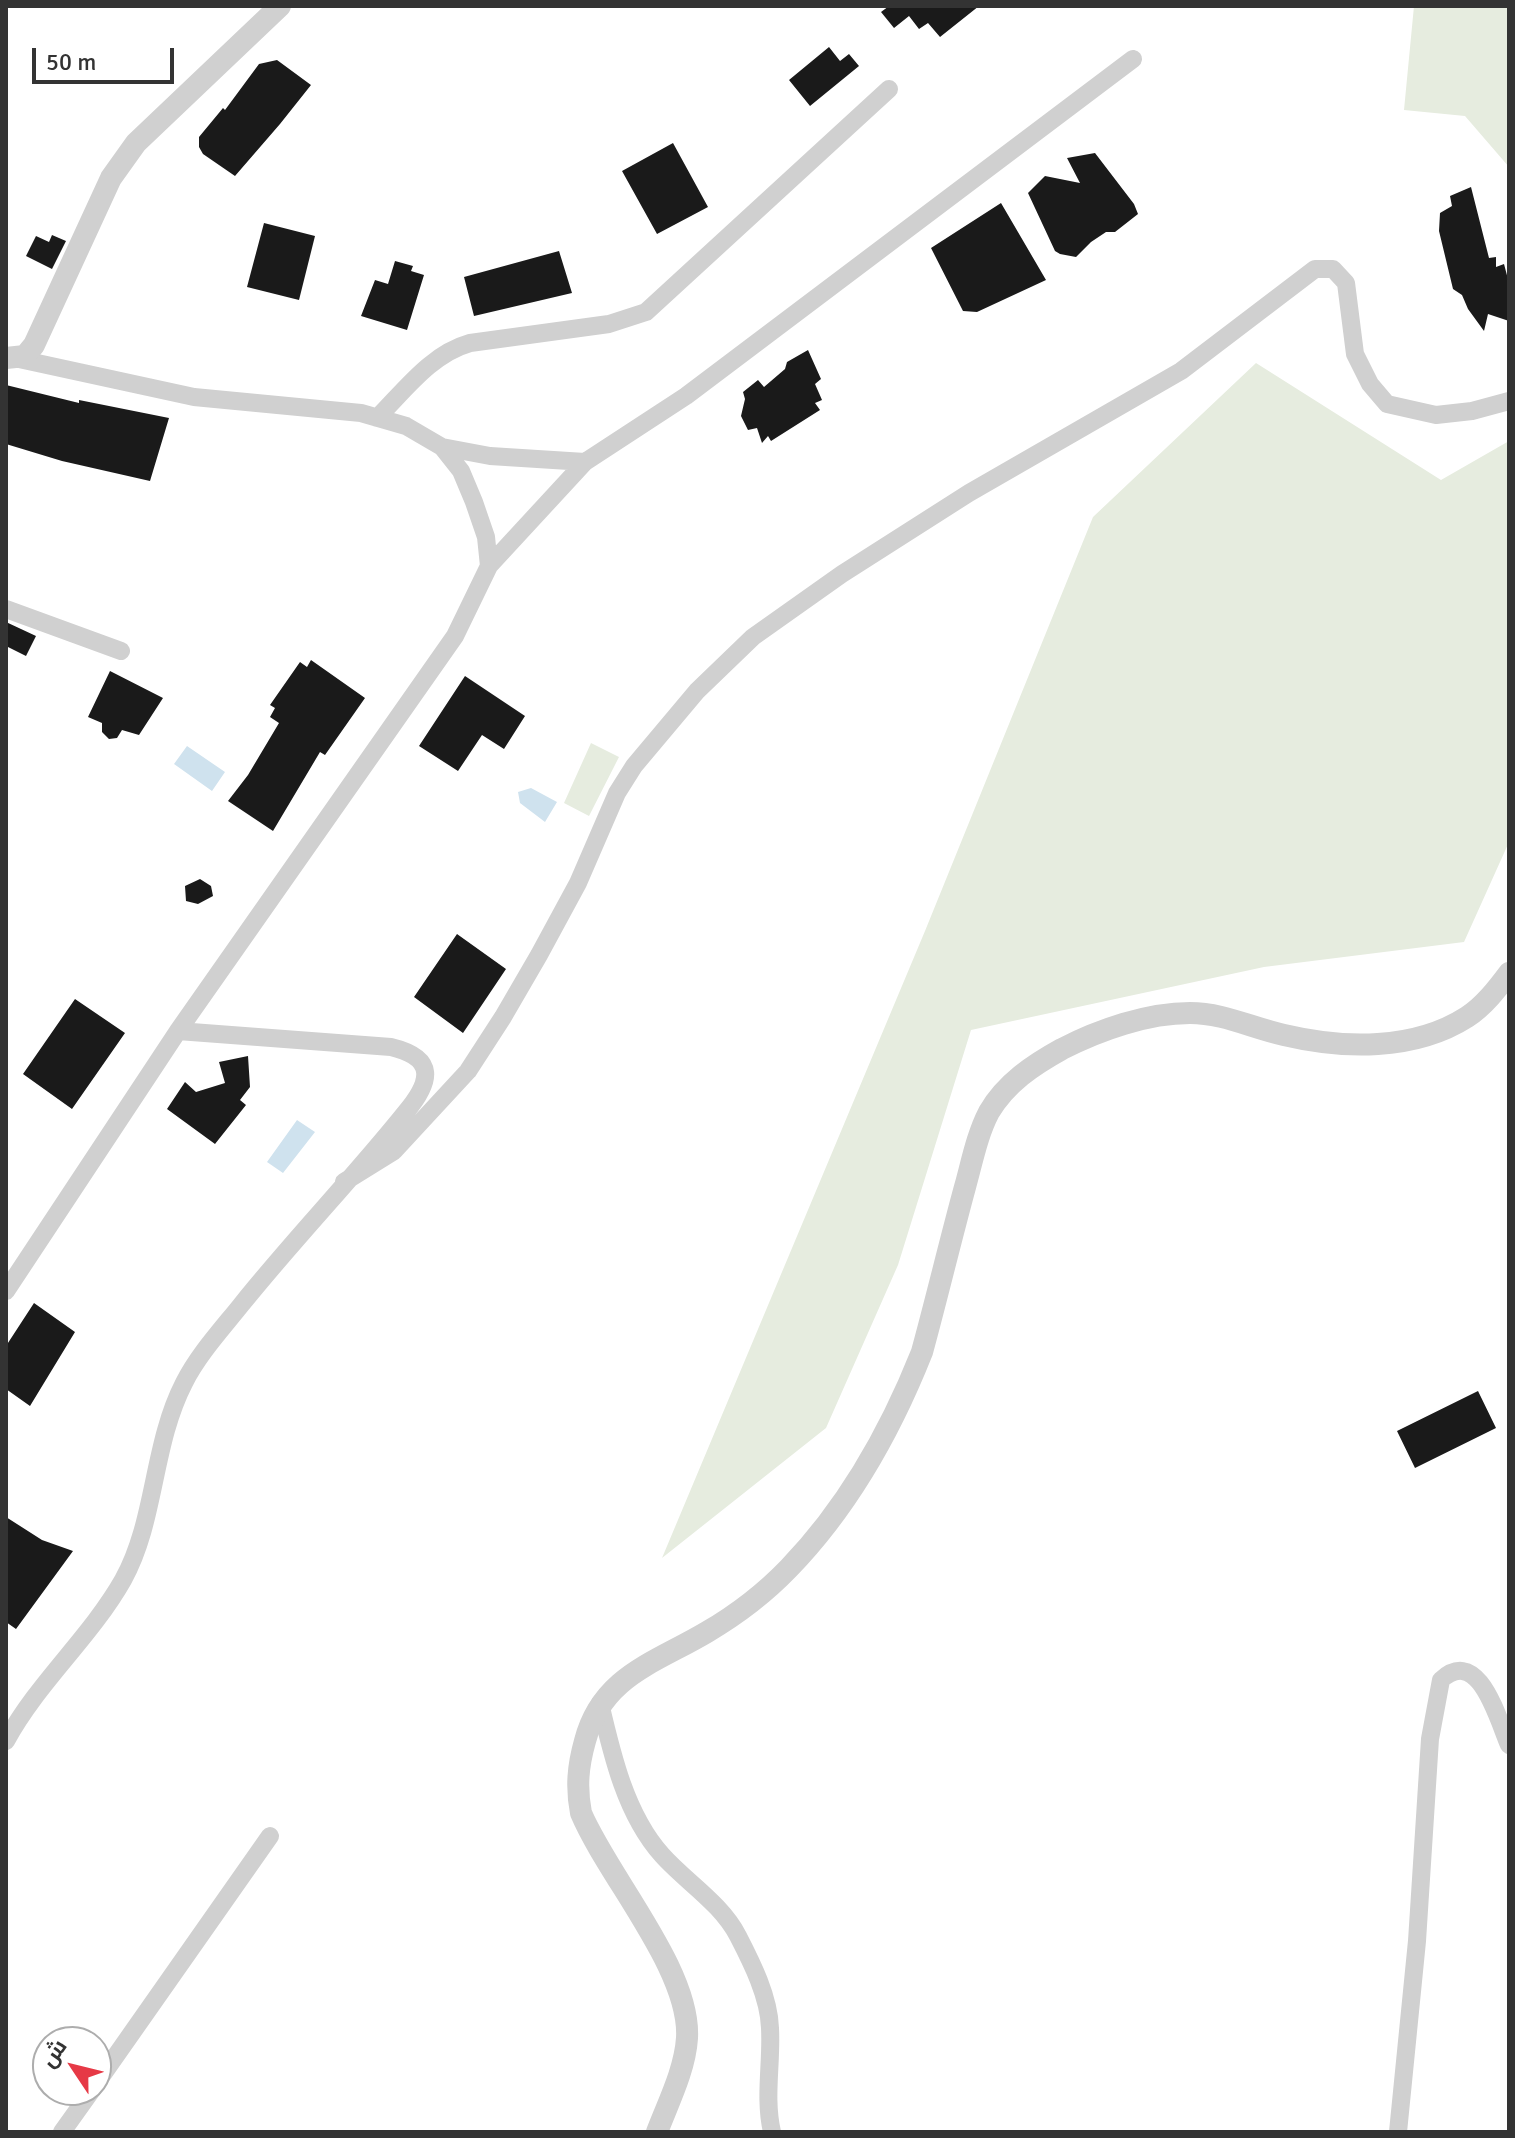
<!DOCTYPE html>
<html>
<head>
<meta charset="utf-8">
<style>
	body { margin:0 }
	#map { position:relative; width:1515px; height:2138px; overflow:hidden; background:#fff; font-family:Signika,Cairo,sans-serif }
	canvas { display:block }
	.frame { position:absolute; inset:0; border:8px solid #333; pointer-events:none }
	.north { position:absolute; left:32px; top:2026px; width:80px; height:80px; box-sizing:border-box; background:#fff; border:2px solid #adadad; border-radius:50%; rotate:305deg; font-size:22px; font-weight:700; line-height:32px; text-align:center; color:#333 }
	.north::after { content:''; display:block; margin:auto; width:28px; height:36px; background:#e63946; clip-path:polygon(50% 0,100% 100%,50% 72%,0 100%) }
	.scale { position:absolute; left:32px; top:48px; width:142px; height:36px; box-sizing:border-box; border:4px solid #333; border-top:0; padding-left:10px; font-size:24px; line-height:28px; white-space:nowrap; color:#333; -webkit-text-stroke:6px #fff; paint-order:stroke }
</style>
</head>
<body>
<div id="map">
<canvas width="1515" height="2138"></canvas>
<div class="frame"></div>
<div class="north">ش</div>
<div class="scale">50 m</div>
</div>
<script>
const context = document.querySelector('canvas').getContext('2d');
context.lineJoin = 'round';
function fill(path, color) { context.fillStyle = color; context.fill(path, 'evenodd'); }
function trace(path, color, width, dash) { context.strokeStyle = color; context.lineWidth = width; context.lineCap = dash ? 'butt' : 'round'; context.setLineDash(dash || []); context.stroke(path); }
fill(new Path2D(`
	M1414,6h95v161l-44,-51 -61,-6z
	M1256,363l185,117 68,-39v401l-45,100 -200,25 -293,63 -73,235 -72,163 -164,130 263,-627 168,-414z
	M591,743l28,14 -30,59 -25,-13z`), '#e6ecdf');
fill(new Path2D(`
	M187,746l38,26 -13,19 -38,-27z
	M531,788l26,14 -12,20 -25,-19 -2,-11z
	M297,1120l18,12 -32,41 -16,-11z`), '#cfe2ee');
fill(new Path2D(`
	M889,6h90l-39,31 -12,-14 -9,6 -10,-13 -15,12 -13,-16z
	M829,47l11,14 9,-7 10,12 -49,40 -21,-26z
	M277,60l34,25 -31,39 -45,52 -32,-22 -4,-7v-10l24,-29 2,2 34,-46z
	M673,143l35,64 -51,27 -35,-63z
	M1095,153l39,51 4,10 -23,18h-9l-15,10 -15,15 -16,-3 -5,-3 -27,-58 17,-17 35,7 -13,-25z
	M1471,187l18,71 7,-1v10l8,-3 5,19v38l-21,-7 -4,17 -16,-22 -6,-14 -9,-6 -14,-58 1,-18 12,-7 -2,-10z
	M1001,203l45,77 -69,32 -14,-1 -32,-63z
	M264,223l51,13 -16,64 -52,-13z
	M52,235l14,6 -14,28 -26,-13 10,-20 13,6z
	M559,251l13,42 -98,23 -10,-39z
	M395,261l18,5 -2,5 13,4 -17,55 -46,-14 14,-36 13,4z
	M808,350l13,29 -6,5 7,16 -7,3 5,7 -49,31 -3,-5 -6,7 -5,-15 -9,2 -7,-14 4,-17 -2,-7 15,-12 6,7 21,-18 2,-7z
	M6,385l73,18v-3l90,18 -19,63 -88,-20 -56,-17z
	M6,622l30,14 -10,20 -20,-10z
	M311,660l54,38 -40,57 -5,-3 -47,79 -45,-30 20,-26 31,-52 -9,-6 5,-9 -5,-3 30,-43 7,5z
	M110,671l53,27 -24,37 -17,-5 -5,8 -8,1 -7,-7v-9l-14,-6z
	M465,676l60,40 -21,33 -22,-14 -24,36 -39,-25z
	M200,879l11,7 2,10 -15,8 -12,-3 -1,-15z
	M457,934l49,35 -43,64 -49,-36z
	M75,999l50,34 -53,76 -49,-35z
	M248,1056l2,31 -10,13 6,5 -31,39 -48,-35 18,-27 11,10 29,-9 -6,-21z
	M34,1303l41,29 -45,74 -24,-17v-43z
	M1478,1391l18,37 -81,40 -18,-37z
	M6,1517l36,23 31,11 -57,78 -10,-7z`), '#1a1a1a');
trace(new Path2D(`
	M377,418c28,-28 54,-64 93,-75l139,-19 37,-12 243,-223
	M442,447l48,9 95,6
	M489,566l96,-104 101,-66 447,-337
	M6,609l115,42
	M344,1182l50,-31 74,-80 35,-54 36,-62 39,-72 39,-90 17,-27 63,-75 56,-54 89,-63 127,-81 212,-122 134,-102h18l13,14 9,71 15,30 17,20 49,11 36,-4 37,-10
	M6,1291l172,-260 277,-395 34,-70 -3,-29 -12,-35 -13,-31 -19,-24 -36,-21 -45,-13 -167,-16 -175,-38
	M600,1703c12,52 26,112 62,152 24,27 59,48 76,81 14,27 31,61 32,92 2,35 -6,69 2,104
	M6,1741c32,-59 84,-103 117,-161 33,-59 29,-135 61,-197 14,-28 37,-53 57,-78 53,-66 112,-127 165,-193 25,-30 31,-54 -15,-65l-213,-16
	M96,2084l174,-248
	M62,2132l30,-42
	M1398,2132l19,-191 13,-202 11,-59c38,-35 57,40 68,65`), '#d0d0d0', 18);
trace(new Path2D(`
	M6,358l19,-2 9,-11 77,-167 25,-35 144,-137
	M657,2132c11,-29 28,-62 30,-94 4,-68 -79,-161 -106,-225 -5,-26 -3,-47 4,-72 17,-65 70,-78 122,-109 29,-17 58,-39 82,-64 58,-60 102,-138 133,-216 15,-55 28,-110 43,-165 7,-25 12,-52 24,-75 17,-29 44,-47 73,-63 37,-19 85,-36 128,-36 33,0 62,15 94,22 59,14 130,16 183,-18 17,-11 30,-28 42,-44`), '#d0d0d0', 22);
</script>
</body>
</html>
